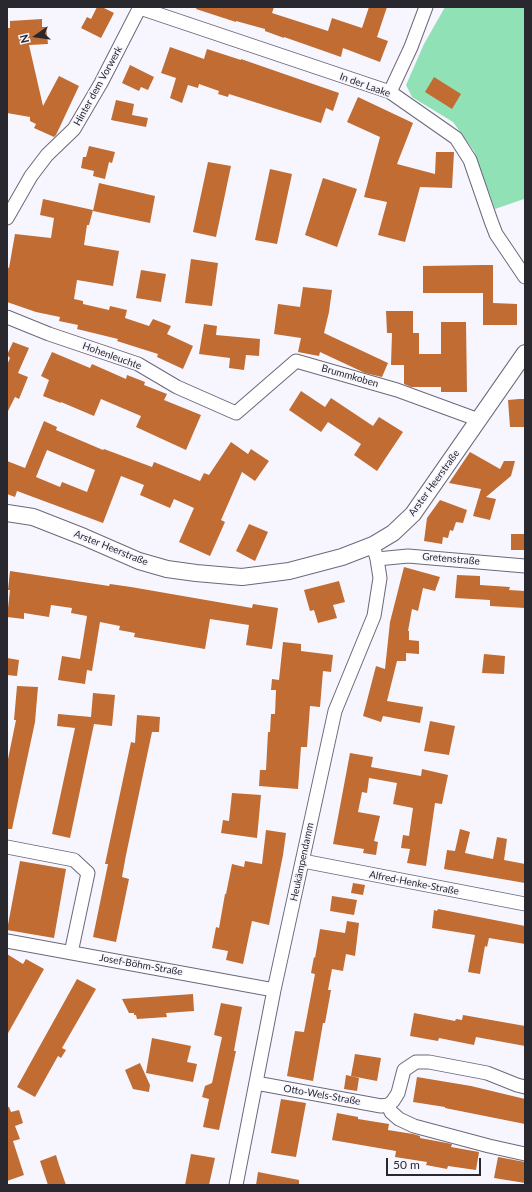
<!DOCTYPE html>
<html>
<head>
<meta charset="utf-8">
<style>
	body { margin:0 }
	#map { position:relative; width:532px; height:1192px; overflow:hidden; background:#f7f6ff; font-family:Lato,sans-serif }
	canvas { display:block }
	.frame { position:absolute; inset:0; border:8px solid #29282f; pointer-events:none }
	.north { position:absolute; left:16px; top:16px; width:40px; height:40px; -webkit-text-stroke:3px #f7f6ff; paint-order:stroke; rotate:257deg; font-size:11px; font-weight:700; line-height:16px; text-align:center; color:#29282f }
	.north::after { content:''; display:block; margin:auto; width:14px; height:18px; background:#29282f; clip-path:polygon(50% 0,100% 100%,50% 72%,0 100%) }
	.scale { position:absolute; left:386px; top:1158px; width:95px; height:18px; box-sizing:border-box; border:2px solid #29282f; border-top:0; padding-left:5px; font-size:12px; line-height:14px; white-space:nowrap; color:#29282f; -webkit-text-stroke:3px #f7f6ff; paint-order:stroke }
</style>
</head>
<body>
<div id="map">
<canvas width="532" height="1192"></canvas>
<div class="frame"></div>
<div class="north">N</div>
<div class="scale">50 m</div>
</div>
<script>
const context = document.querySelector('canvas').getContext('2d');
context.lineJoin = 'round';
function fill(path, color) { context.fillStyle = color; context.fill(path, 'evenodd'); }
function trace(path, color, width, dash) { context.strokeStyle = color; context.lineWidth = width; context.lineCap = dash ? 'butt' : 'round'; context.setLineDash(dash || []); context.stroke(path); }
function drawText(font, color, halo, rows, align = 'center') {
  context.font = font + ' Lato,sans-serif'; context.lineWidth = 3.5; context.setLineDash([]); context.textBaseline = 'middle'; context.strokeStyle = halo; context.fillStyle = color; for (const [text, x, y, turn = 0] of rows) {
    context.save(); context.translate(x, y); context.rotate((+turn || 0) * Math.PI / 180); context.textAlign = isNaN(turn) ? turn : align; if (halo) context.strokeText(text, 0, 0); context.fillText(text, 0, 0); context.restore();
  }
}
fill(new Path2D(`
	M445,7h80l-1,192 -29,10 -21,-58 -21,-29 -41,-25 -6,-12 18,-41z`), '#91e1b6');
fill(new Path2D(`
	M97,7h5l12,6 -13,25 -20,-10 6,-11 4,2z
	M197,7h77l-2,6 56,18 4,-13 30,10 7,-21h18l-10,30 11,4 -8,21 -37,-14 -2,9 -57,-20v1l-19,-7v-2l-29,-8v1l-40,-13z
	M42,19v8h4l2,17 -19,1 14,61 16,-30 20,10 -23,49 -2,2 -20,-9 2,-4 -6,-3v-4l-23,-4 1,-29h-1v-56h3v-7z
	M170,47l34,12 3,-10 34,11v-1l98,34 -6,18 -7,-3 -5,15 -92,-29 -1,3 -10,-3 1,-3 -20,-7 -1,4 -10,-3 -6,18 -12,-5 6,-20 -15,-5z
	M130,65l24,12 -6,13 -7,-3 -2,4 -17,-8z
	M434,77l27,17 -9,15 -27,-17z
	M358,97l55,26 -16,41 38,10 1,-22h18l-2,36 -32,-1 -15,55 -27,-7 9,-33 -23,-5 16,-60 -33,-15z
	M116,100l18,4 -2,11 16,3 -2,9 -35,-7z
	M89,146l26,6 -3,11 -3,-1 -4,17 -12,-3 1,-5 -13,-3 2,-11h3z
	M208,162l23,4 -15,71 -23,-5z
	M270,169l22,5 -15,70 -22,-4z
	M323,178l34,11 -20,58 -32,-12z
	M99,183l56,13 -5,27 -57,-12z
	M43,199l50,11 -4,15h-2l-3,20 35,6 -6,35 -36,-6 -3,19 9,2v3l26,6 1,-4 17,4 -2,8 24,8 4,-7 18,7 -4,8 26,12 -10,23 -26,-12 1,-3 -41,-13 1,-2 -41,-10 1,-4 -19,-4 1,-4 -24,-5 -29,-10v-35l2,1 6,-34 36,4 3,-20 -14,-3z
	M191,259l27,4 -6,43 -27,-3z
	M483,265h10v38l24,1v21h-34v-32h-60v-27z
	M141,270l25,4 -5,28 -25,-4z
	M303,287l29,3 -3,22 -5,21 64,30 -6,14 -17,-4 -45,-21 -1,4 -21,-4 3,-14 -27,-4 4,-30 22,3z
	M386,311h27v22h6v21h22v-32h25l1,70h-26v-5h-30l-7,-3v-19h-13l1,-32h-5z
	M204,324l13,2 -1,9 44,4 -1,17 -13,-1 -2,15 -15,-2 1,-10 -31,-4z
	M13,342l16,6 -11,25 10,4 -9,22 -4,-2 -8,16v-48l3,-7 -3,-3z
	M52,352l38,16 2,-4 34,15 1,-4 18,7 -1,3 23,9 -3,6 37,15 -15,35 -50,-23 5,-11 -40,-17 -7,17 -33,-14v1l-18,-7 6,-16 -8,-4z
	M301,391l24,16 6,-9 42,28 6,-9 24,15 -26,39 -23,-16 7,-11 -33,-22 -7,10 -32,-22z
	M519,399h6v28h-15l-2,-27z
	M44,421l13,6 -1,3 47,20 1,-1 48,18 2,-5 46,19 4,-8 5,2 22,-33 17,12 3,-5 18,12 -14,20 -13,-9 -21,48 4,2 -15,34 -31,-14 15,-34 -20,-9 -4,9 -30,-13 4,-10 -23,-9 -18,47 -86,-32 -2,6 -8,-3v-33l18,7zM47,450l48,20 -8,22 -25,-10 -2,5 -24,-10z
	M470,452l30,17 4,-8h11l-4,15 -25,21 10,2 -6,21 -17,-4 8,-27 -32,-6z
	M440,500l27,10 -4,13 -7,-1 -3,9 -3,-1 -2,8 -5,-1 -1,7 -18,-3 3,-23z
	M249,524l19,8 -13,29 -19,-10z
	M511,534h14v16h-14z
	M404,567l36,10 -5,14 -12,-3 -5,23 -6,-2 -4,22h1v9l10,1v13l-13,-1v8h-9l-10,40 36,6 -3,16 -37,-7 -2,6 -18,-6 13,-50 9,3 5,-47z
	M10,571l99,15 1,-2 21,3 121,21 1,-4 25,4 -6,41 -26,-4 3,-20 -39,-6 -5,30 -71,-12 1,-4 -16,-3 1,-4 -20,-4 -8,49 -5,-1 -2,14 -27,-4 4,-24 18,3 7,-43 -16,-3 1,-5 -21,-3 -2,12 -25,-4v6l-17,-2 3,-27h-2z
	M457,575l23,1v9l30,2 -1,3 16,1v17l-35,-2v-6l-35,-2z
	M339,581l6,21 -12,3 4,13 -19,5 -4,-13 -4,1 -6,-21z
	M283,642l18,2v7l32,4 -2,17 -8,-1 -3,36 -10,-1 -3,41h-6l-3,42 -39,-3 1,-16h6l2,-38h2l1,-18h4l1,-24h-5l1,-11 7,1z
	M484,654l21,2 -1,18 -22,-1z
	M7,658l12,2 -2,16 -10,-1z
	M17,686l21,1 -3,35 -23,107h-5v-65l9,-44h-2z
	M93,693l22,2 -3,31 -18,-2 -24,114 -18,-4 23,-106 -18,-2 1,-12 33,3z
	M137,715l23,2 -1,15h-7l-26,123 -4,22 7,2 -13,63 -23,-5 15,-73h-3l26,-122 4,1z
	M430,721l25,5 -6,29 -25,-4z
	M350,753l23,4 -2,10 50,9 1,-7 26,6 -6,29 -7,-1 -9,63 -19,-3 3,-14 -9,-1 2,-13 6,1 4,-28 -20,-4 4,-21 -28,-5 -2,15 -5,-1 -4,20 22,4 -6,25 4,1 -2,13 -13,-2 1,-4 -31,-5z
	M232,793l29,2 -4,43 -36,-5 2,-13 6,1z
	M460,829l10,3 -5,21 9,2 19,4 4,-22 10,2 -3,21 21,4v19l-81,-14 3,-19 8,1z
	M266,830l20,3 -3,22 -14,70 -17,-4 -9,43 -17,-4 2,-9 -16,-3 4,-21 3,1 6,-34h1l6,-30 12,3 1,-6 17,3z
	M20,861l46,8 -12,69 -47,-8z
	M353,883l12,2 -2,10 -12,-2z
	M332,896l25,4 -3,15 -24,-4z
	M438,909l87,17v18l-36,-6 -2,9 -2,-1 -5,28 -12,-2 7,-37 -43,-7 2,-18 3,1z
	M347,921l12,2 -4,33 -9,-2 -3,17 -11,-2 -4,21h3l-6,33h-2l-10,58 -26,-5 8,-45 9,1 11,-58 -4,-1 3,-16 1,1 5,-29 25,4z
	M7,954l16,10 3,-5 18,10 -37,66z
	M77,979l19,10 -34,59 4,2 -5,8 -3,-2 -23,41 -18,-10z
	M193,994l1,17 -28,2 1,4 -30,2 -1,-4h-2v-2h-5l-7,-14z
	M221,1003l21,4 -7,38 -1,6h2l-17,79 -16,-3 6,-28 -7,-2 3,-11 7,-3 10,-46 -8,-2z
	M414,1013l41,8 1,-2 6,1 1,-5 62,11v20l-49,-9 -2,8 -35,-7 -1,3 -28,-5z
	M152,1038l39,8 -4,16 10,2 -4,18 -47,-9z
	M355,1054l26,4 -4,23 -26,-5z
	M140,1063l10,22 -1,7 -16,-3 -8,-19z
	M346,1075l13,3 -2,13 -13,-2z
	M417,1077l54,9 54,13v25l-80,-16v-1l-32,-5z
	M281,1099l25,4 -10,54 -25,-4z
	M7,1107h2l2,5 8,-2 4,13 -8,3 5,13 -7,2 11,34 -17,6z
	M337,1113l21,4v2l31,5 -1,6 25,4 7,2v2l32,6 -1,3 28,5 -3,18 -28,-4 -1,3 -21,-4 1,-3 -32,-5 1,-6 -64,-11z
	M191,1154l24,4 -6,27h-24z
	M56,1155l3,10 7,20h-18l-8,-24z
	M498,1157l27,5v21l-31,-5z
	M258,1172l41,8v5h-43z`), '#c06c32');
const minor = new Path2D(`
	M140,8l250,84 66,46 14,22 21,61 5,13 29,43
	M390,92l21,-45 15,-40
	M7,218l24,-42 16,-21 27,-26 27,-46 39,-76
	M7,317l42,17 89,30 39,23 59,26 60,-52 101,29 82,30
	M377,559l31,-3 117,10
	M7,847l67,13 14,13 -17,80
	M303,861l222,43
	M7,941l267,49
	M256,1083l125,23 7,-1 5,-4 5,-8 6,-23 12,-8h13l58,11 30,12 8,2
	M388,1105l3,7 8,7 15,7 75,20 36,8
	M236,1185l38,-195 61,-279 39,-95 6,-38 -3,-19 -4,-14`);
const tertiary = new Path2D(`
	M7,513l26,4 51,20 55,24 28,8 29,4 46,4 47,-6 53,-14 31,-12 20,-12 20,-19 112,-161`);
trace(minor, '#6b697a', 15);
trace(tertiary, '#6b697a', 18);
trace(minor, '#fff', 13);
trace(tertiary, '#fff', 16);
drawText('10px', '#29282f', '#f7f6ff', [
	["In der Laake",365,85,20],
	["Hinter dem Vorwerk",98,86,-61],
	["Hohenleuchte",112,356,20],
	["Brummkoben",350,376,16],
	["Arster Heerstraße",434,483,-54],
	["Arster Heerstraße",111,548,22],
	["Gretenstraße",451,559,5],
	["Heukämpendamm",302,862,-78],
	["Alfred-Henke-Straße",414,883,11],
	["Josef-Böhm-Straße",141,965,10],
	["Otto-Wels-Straße",322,1095,10]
]);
</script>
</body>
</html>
